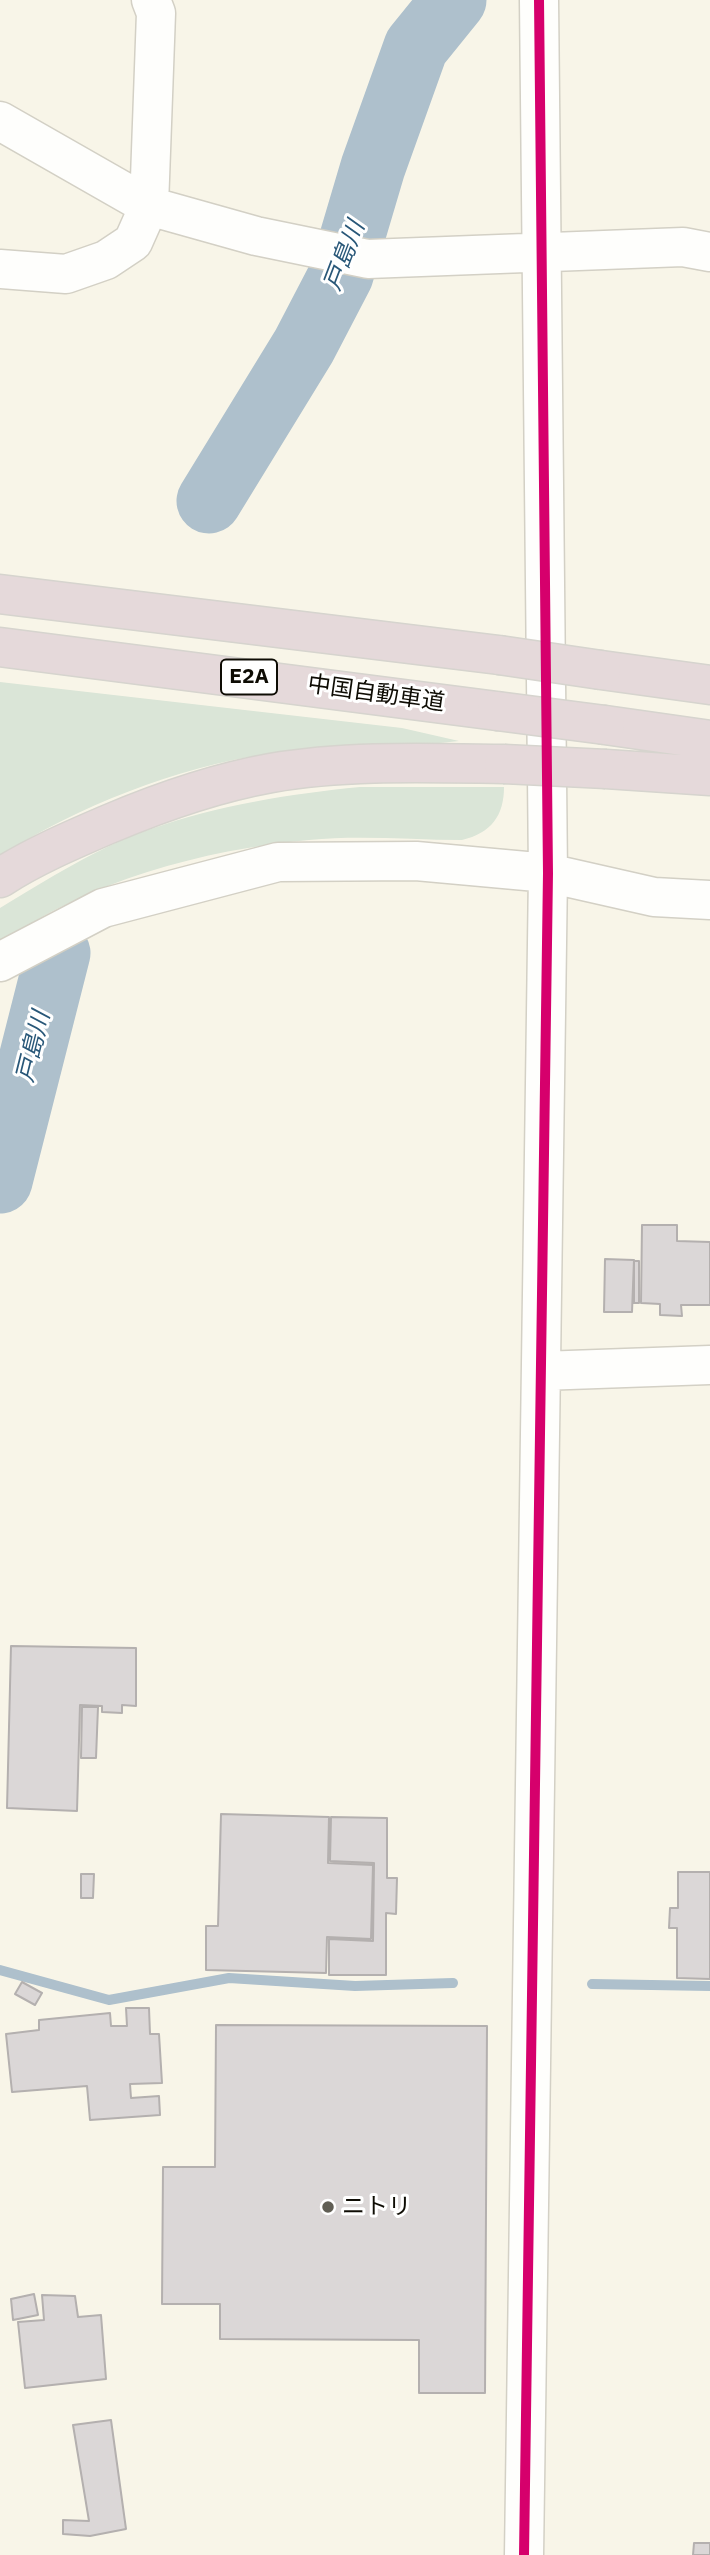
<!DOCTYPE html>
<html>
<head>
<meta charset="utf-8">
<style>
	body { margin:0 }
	canvas { display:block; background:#f8f5e8 }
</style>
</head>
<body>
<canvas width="710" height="2555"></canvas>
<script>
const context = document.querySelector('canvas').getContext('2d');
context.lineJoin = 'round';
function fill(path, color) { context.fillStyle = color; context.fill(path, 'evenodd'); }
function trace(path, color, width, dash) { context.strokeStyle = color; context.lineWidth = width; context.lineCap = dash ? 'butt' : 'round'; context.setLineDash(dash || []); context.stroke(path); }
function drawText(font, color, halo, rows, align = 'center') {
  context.font = font + ' "IBM Plex Sans","Noto Sans JP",sans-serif'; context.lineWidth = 6; context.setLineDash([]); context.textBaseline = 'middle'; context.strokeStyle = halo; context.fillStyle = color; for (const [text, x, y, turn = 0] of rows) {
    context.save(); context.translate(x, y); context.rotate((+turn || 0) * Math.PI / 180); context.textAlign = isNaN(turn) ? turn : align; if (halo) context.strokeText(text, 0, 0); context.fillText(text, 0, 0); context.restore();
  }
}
fill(new Path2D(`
	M0,682l402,46 57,13c-63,8 -128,4 -192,13 -89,13 -191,53 -267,102z
	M360,787h144c0,29 -13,46 -42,53 -51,0 -102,-5 -153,0 -108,10 -220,41 -309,103v-35c48,-29 98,-61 151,-79 68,-24 138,-35 209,-42z`), '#dae5d7');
trace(new Path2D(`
	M0,1970l109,30 120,-22 126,8 98,-3
	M592,1984l118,2`), '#aec0cc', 10);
trace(new Path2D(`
	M209,501l95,-155 37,-71 32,-108 43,-120 38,-47
	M0,1181l58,-228`), '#aec0cc', 65);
const building = new Path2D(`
	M642,1225h35v16l33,1v63h-29l1,11 -22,-1v-11l-19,-1z
	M605,1259l29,1 -2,52h-28z
	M634,1261h5v42h-5z
	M11,1646l125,2v58l-14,-1v8l-20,-1v-6l-22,-1 -3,106 -70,-3z
	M82,1707h16l-2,51h-15z
	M221,1814l108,3 -1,46 45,2 -2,74 -44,-2 -1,36 -120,-3v-44h12z
	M331,1817l56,1v60h10l-1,36 -10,-1v62h-57v-36l44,2 1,-78 -44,-2z
	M678,1872h32v107l-33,-1v-50h-8l1,-20h8z
	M81,1874h13l-1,24h-12z
	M22,1982l20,11 -7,12 -20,-11z
	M126,2008h23l1,26h9l3,49 -32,1 1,14 28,-2 1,19 -70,5 -3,-34 -75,6 -6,-58 33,-4v-10l71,-7 1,13h16z
	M216,2025l271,1 -2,367h-66v-53l-199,-1v-35h-58l1,-137h52z
	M34,2294l4,21 -25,5 -2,-21z
	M42,2295l33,1 3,21 23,-2 5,64 -81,9 -7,-66 26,-2z
	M111,2420l15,109 -36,7 -27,-2v-14l26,1 -16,-96z
	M694,2543h16v12h-17z`);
fill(building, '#dbd7d7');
trace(building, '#b4b0af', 2);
const minor = new Path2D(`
	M0,121l149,85 107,30 112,23 315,-12 27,5
	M0,269l66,5 40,-14 27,-18 16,-36 7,-193 -5,-13
	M0,962l103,-54 175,-46 138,-1 132,12 106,24 56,3
	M541,1371l169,-6
	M524,2555l24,-1682 -9,-873`);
const highway = new Path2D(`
	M0,594l499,61
	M0,647l497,64
	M601,670l109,15
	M605,725l105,15
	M606,769l104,7
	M0,878c34,-22 72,-38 109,-54 52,-22 106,-41 162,-51 76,-13 156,-10 233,-9`);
trace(minor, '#d3d0c5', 41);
trace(highway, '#d6d4ce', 41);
trace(minor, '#fefefc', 38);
trace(highway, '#e5d9da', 38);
const highwayBridge = new Path2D(`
	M499,655l102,15
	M497,711l108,14
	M504,764l102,5`);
trace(highwayBridge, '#d6d4ce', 41, []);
trace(highwayBridge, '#e5d9da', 38);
trace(new Path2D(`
	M524,2555l24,-1682 -9,-873`), '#d6006c', 10);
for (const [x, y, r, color] of [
	[328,2207,7,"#605e54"]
]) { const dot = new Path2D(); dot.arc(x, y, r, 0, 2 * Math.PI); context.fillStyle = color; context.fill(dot); trace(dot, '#fff', 2.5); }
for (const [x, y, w] of [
	[249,677,56]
]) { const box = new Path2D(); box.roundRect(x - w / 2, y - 17.5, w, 35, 5); context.fillStyle = '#fff'; context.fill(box); trace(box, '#0e0c04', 2); }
drawText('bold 21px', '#0e0c04', null, [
	["E2A",249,677]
]);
drawText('23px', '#0e0c04', '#fff', [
	["中国自動車道",376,694,8]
]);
drawText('23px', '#0e0c04', '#fff', [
	["ニトリ",342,2207]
], 'left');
drawText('italic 24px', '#285778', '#fff', [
	["戸島川",345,256,-69],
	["戸島川",34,1047,-76]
]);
</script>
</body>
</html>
